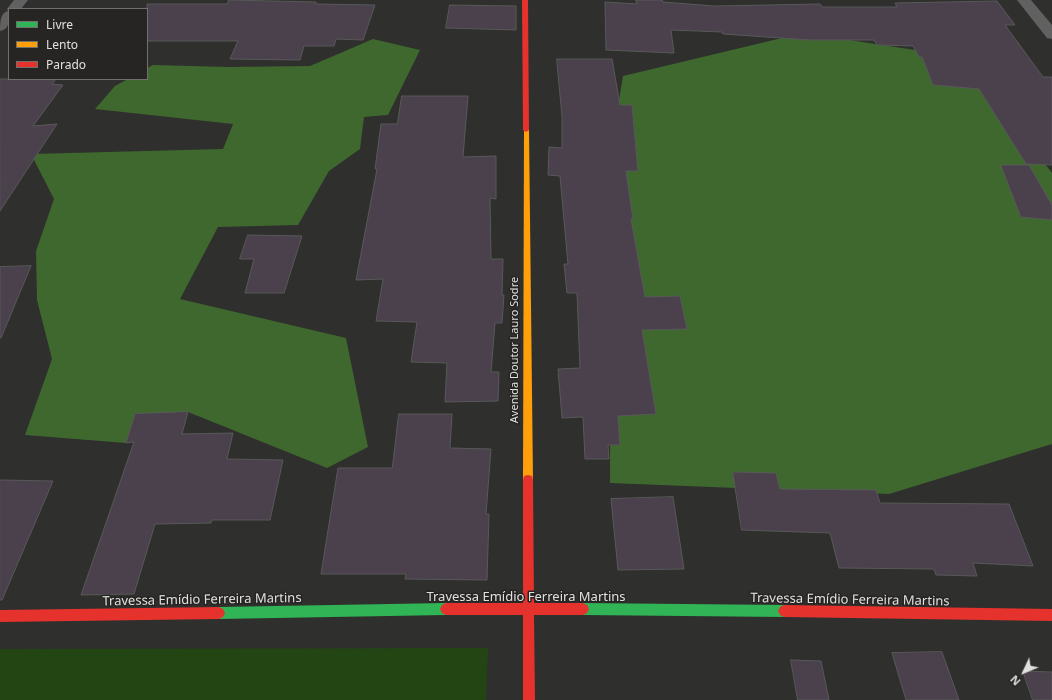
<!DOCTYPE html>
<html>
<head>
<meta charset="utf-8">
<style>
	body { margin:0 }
	#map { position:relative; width:1052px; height:700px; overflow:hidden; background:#2f2f2e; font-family:"Noto Sans",sans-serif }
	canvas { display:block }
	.legend { position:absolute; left:8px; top:8px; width:140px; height:72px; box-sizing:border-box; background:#272523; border:1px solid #71706e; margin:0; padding:5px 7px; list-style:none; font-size:12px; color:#e0e0de }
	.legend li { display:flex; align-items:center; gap:8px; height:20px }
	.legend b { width:20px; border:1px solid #71706e }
	.north { position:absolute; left:1004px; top:652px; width:40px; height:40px; -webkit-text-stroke:3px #272523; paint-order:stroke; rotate:226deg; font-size:11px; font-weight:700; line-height:16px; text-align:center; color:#e0e0de }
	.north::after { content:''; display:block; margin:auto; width:14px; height:18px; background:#e0e0de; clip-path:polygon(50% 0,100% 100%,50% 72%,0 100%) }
</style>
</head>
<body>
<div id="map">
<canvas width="1052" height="700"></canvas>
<ul class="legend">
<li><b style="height:5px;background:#30b455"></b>Livre</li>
<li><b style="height:5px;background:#ff9f0a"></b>Lento</li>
<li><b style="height:5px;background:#e5322d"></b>Parado</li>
</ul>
<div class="north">N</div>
</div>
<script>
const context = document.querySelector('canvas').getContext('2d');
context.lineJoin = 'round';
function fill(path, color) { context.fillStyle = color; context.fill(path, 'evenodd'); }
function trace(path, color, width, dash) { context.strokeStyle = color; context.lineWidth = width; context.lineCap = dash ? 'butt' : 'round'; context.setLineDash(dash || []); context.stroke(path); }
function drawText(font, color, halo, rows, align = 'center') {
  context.font = font + ' "Noto Sans",sans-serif'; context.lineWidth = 3; context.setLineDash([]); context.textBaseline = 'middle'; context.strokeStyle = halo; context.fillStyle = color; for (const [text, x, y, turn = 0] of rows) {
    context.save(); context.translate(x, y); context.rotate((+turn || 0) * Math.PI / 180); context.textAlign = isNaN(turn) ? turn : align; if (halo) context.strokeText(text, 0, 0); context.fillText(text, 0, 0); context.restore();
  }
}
fill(new Path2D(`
	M488,648l-2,52h-486v-51z`), '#234514');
fill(new Path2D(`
	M803,33l158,24 91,116v271l-163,50 -279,-11 1,-335 12,-72z
	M373,39l47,11 -32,65 -24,2 -4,32 -31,22 -31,54 -80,2 -38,72 166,39 22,109 -41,21 -139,-56 -53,2 -9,29 -101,-8 27,-76 -15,-59 -1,-49 18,-52 -23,-45 192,-5 10,-25 -138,-15 20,-23 13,-7h19v-11l6,-3 75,2 82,-1z`), '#3e682e');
const building = new Path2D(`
	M229,0l87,2v2l59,1 -12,35 -27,-1 -2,7h-30l-4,14 -70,-1 8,-18h-91v-37h80z
	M636,0h26l1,2 51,4 106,-2 2,3h75l-2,-4 102,-2 18,24h-10l38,52h9v88l-26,-1 -47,-75 -46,-4 -11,-28h-3l-6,-11 -36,-1 -3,-5h-64l-87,-6 -1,-2 -51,-2 3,23 -68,-3 -1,-48 32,2z
	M450,5l66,1v24l-70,-2z
	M557,59h55l8,46h12l6,66h-12l7,48h-2l14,78 35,-1 7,33 -45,1 14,84 -38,2 2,29h-12l1,14h-24l-2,-42 -21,1 -4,-49 22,-1 -3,-75h-10l-3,-29h4l-8,-88 -12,-1 1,-28 13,1v-31z
	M0,79h56l-4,5 11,1 -30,41 24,-2 -57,87z
	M402,96h66l-5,61 33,-1v43l-6,-1 1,61h12l-1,36h2l-2,28h-7l-4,49h8l-1,29 -53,1 2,-39 -36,-1 6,-40 -41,-1 7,-42 -27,1 21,-111h-2l6,-45h16z
	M1001,165h28l23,40v15l-31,-3z
	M248,235l54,1 -18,57h-39l9,-34h-14z
	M31,266l-30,72h-1v-71z
	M188,412l-6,22 51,-1 -6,26 56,1 -13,60h-58l-1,3 -56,1 -21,70 -53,1 53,-153 -8,1 9,-29z
	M399,414h53l-2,34 41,1 -5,65h3l-2,66 -82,-1 1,-5h-85l17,-106h54z
	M733,472l43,1 4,16 96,1 4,13 129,1 24,62 -60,-3 4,13 -41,-1 -2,-6 -95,-1 -9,-35 -88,-3z
	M0,480l53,1 -51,119h-2z
	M673,497l11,72 -66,1 -7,-71z
	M942,652l17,48h-53l-14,-47z
	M791,660l30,1 8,39h-31z
	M1023,671l29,1v28h-19z`);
fill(building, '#4a414c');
trace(building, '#595959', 1);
fill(new Path2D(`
	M14,0h14l-7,9h-12c0,10 2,20 -9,22 0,-8 0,-18 8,-20l-1,-2z
	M1017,0h14l21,25v14l-5,-1z`), '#616161');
fill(new Path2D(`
	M446,603l4,2 2,4 -2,4 -4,2 -227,4 -4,-2 -2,-4 2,-4 4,-2z
	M583,603l201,2 4,2 2,4 -2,4 -4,2 -201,-2 -4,-2 -2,-4 2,-4z`), '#30b455');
fill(new Path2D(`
	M524,128h2l3,2 4,350 -1,4 -4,1 -4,-1 -1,-4z`), '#ff9f0a');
fill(new Path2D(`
	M522,0h6l1,130 -3,2 -3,-2z
	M528,475l4,1 1,4 1,123h49l4,2 2,4 -2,4 -4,2h-49l1,85h-12v-85h-77l-4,-2 -2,-4 2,-4 4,-2h77v-123l1,-4z
	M784,605l268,4v12l-268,-4 -4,-2 -2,-4 2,-4z
	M219,607l4,2 2,4 -2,4 -4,2 -219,3v-12z`), '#e5322d');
drawText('11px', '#e0e0de', '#272523', [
	["Avenida Doutor Lauro Sodre",515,350,-90]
]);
drawText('13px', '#e0e0de', '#272523', [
	["Travessa Emídio Ferreira Martins",526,597],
	["Travessa Emídio Ferreira Martins",202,600,-1],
	["Travessa Emídio Ferreira Martins",850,600,1]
]);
</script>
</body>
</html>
